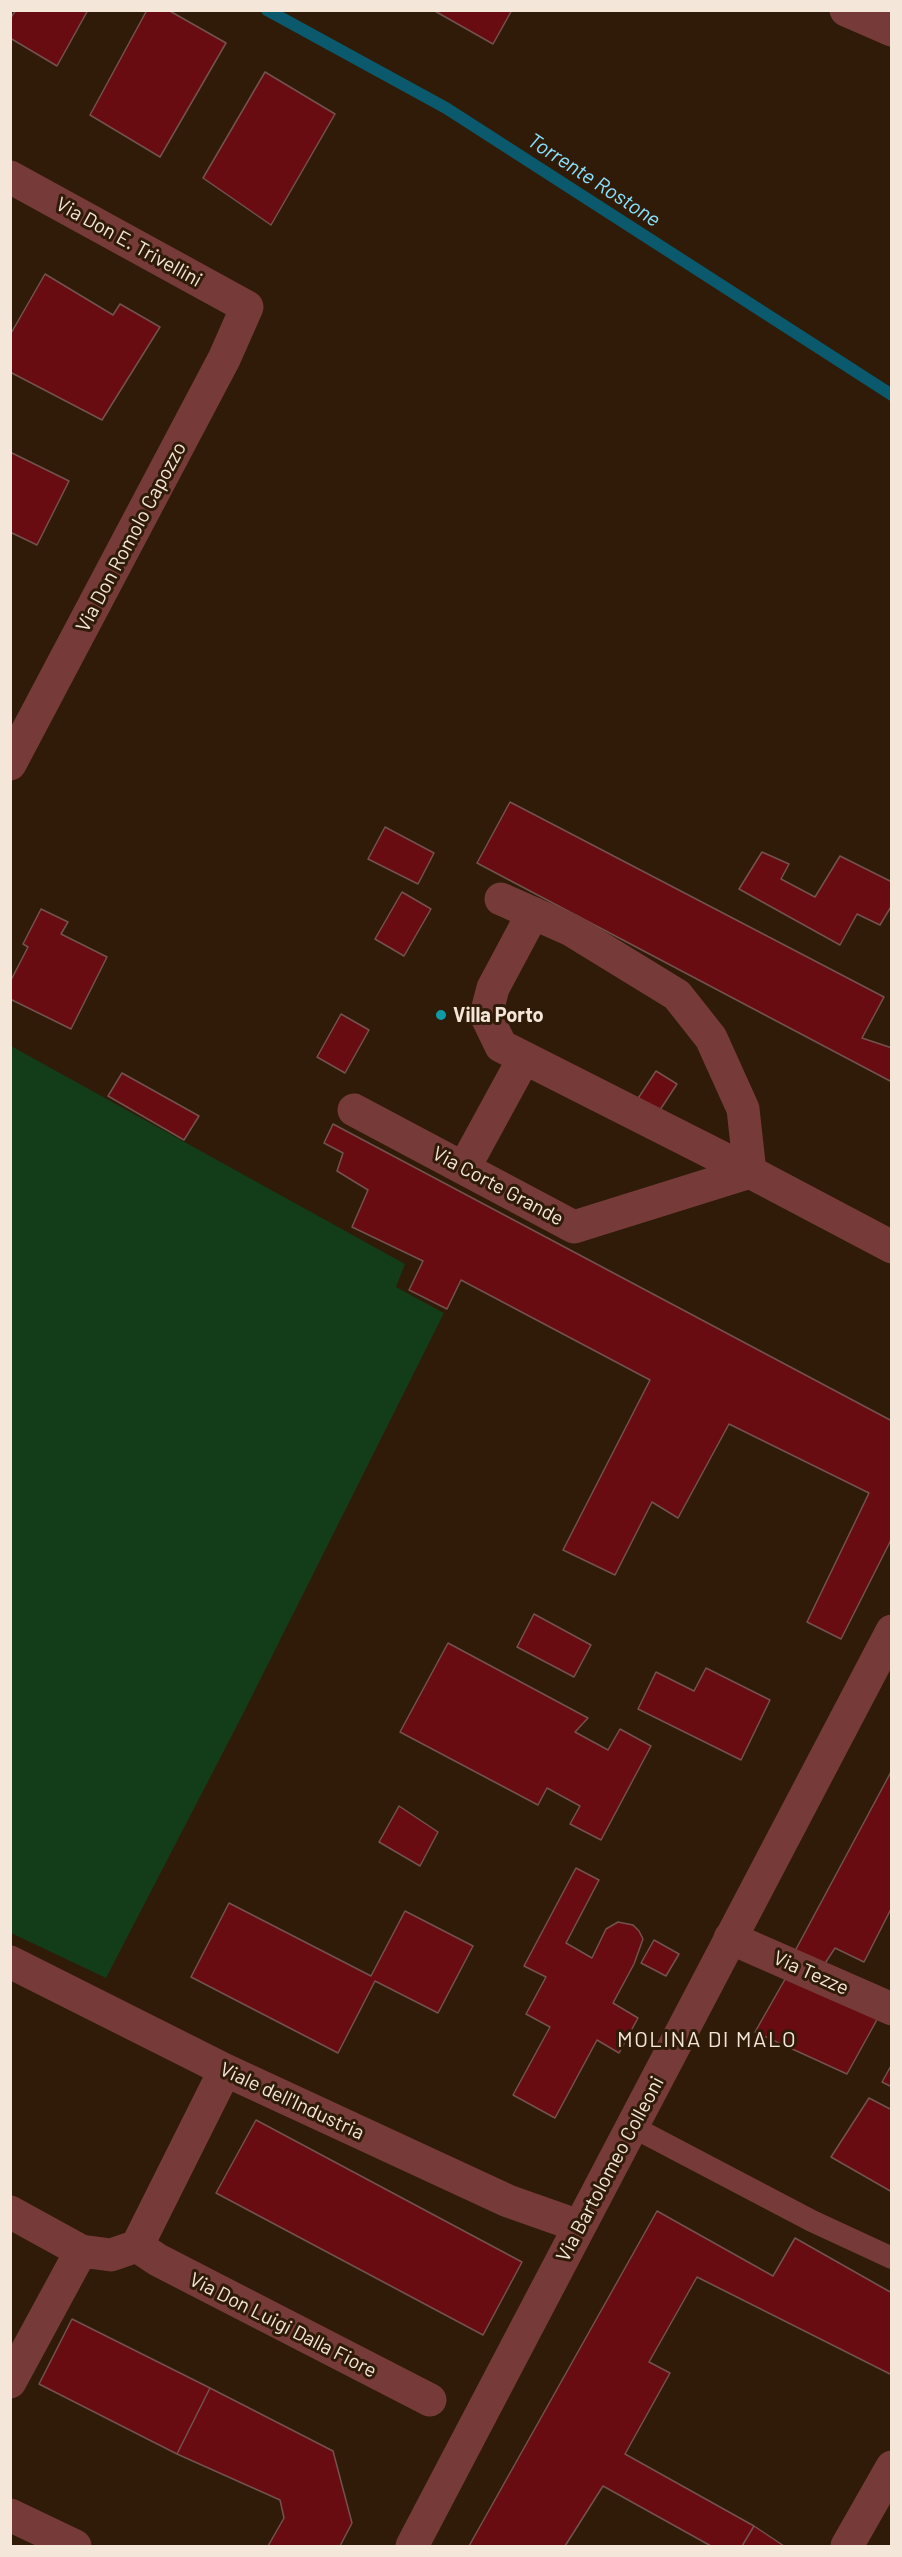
<!DOCTYPE html>
<html>
<head>
<meta charset="utf-8">
<style>
	body { margin:0 }
	#map { position:relative; width:902px; height:2557px; overflow:hidden; background:#2f1b07; font-family:Barlow,sans-serif }
	canvas { display:block }
	.frame { position:absolute; inset:0; border:12px solid #f4e6d9; pointer-events:none }
</style>
</head>
<body>
<div id="map">
<canvas width="902" height="2557"></canvas>
<div class="frame"></div>
</div>
<script>
const context = document.querySelector('canvas').getContext('2d');
context.lineJoin = 'round';
function fill(path, color) { context.fillStyle = color; context.fill(path, 'evenodd'); }
function trace(path, color, width, dash) { context.strokeStyle = color; context.lineWidth = width; context.lineCap = dash ? 'butt' : 'round'; context.setLineDash(dash || []); context.stroke(path); }
function drawText(font, color, halo, rows, align = 'center') {
  context.font = font + ' Barlow,sans-serif'; context.lineWidth = 6; context.setLineDash([]); context.textBaseline = 'middle'; context.strokeStyle = halo; context.fillStyle = color; for (const [text, x, y, turn = 0] of rows) {
    context.save(); context.translate(x, y); context.rotate((+turn || 0) * Math.PI / 180); context.textAlign = isNaN(turn) ? turn : align; if (halo) context.strokeText(text, 0, 0); context.fillText(text, 0, 0); context.restore();
  }
}
fill(new Path2D(`
	M11,1046l394,218 -9,23 48,26 -200,399 -138,266 -95,-45z`), '#133c19');
trace(new Path2D(`
	M267,10l179,98 446,287`), '#0b596c', 12);
const building = new Path2D(`
	M16,10h72l-31,56 -47,-28v-19z
	M147,10h21l58,33 -66,114 -70,-42z
	M433,10h79l-19,34z
	M265,72l70,42 -64,111 -68,-47z
	M45,274l68,41 7,-11 40,23 -58,93 -92,-48v-37z
	M10,452l59,29 -32,64 -27,-13z
	M510,802l374,195 -22,41 30,10v34l-415,-219z
	M385,827l49,26 -16,31 -50,-25z
	M762,852l27,12 -8,15 34,18 25,-41 52,26v23l-12,20 -23,-11 -17,31 -101,-56z
	M402,892l29,17 -27,47 -29,-17z
	M41,909l27,13 -7,12 46,23 -36,72 -61,-30v-17l18,-35 -5,-3z
	M341,1014l28,16 -24,43 -28,-16z
	M656,1071l21,13 -21,32 -21,-13z
	M122,1073l77,43 -15,24 -76,-44z
	M333,1124l559,297v117l-51,101 -34,-17 62,-129 -140,-69 -51,94 -26,-16 -37,73 -52,-25 87,-170 -189,-100 -14,29 -38,-19 14,-29 -71,-34 16,-37 -31,-19 6,-18 -19,-10z
	M534,1614l57,31 -17,32 -57,-30z
	M448,1643l140,75 -13,14 33,18 12,-21 31,17 -50,94 -31,-16 10,-18 -33,-18 -9,17 -138,-73z
	M706,1668l64,32 -29,60 -103,-51 18,-37 38,19z
	M892,1770v137l-28,55 -29,-14 -11,17 -29,-14z
	M399,1806l39,26 -18,34 -41,-24z
	M576,1868l23,12 -33,63 26,15 14,-29 12,-7 15,3 6,6 4,8 -9,25 -21,39 25,15 -19,35 -22,-13 -42,78 -42,-23 37,-68 -24,-13 20,-37 -22,-11z
	M229,1903l142,73 34,-65 68,35 -35,67 -63,-32 -37,72 -147,-76z
	M654,1940l25,14 -13,22 -25,-13z
	M788,1974l91,42 -32,58 -92,-42z
	M892,2064v23l-10,-5z
	M869,2098l23,12v82l-61,-35z
	M256,2120l266,142 -39,73 -267,-142z
	M657,2211l116,65 22,-38 97,55v82l-195,-98 -48,85 21,11 -45,81 129,72 -12,20h-31l-108,-60 -38,60h-96z
	M72,2319l138,69 -33,66 -138,-70z
	M210,2388l123,63 19,72 -12,23h-72l16,-28 -4,-18 -103,-46z
	M754,2526l30,20h-42z`);
fill(building, '#680c12');
trace(building, '#73524f', 1.5);
trace(new Path2D(`
	M633,2127l179,94 80,37`), '#763b38', 22);
trace(new Path2D(`
	M846,10l46,20
	M10,177l237,130 -23,52 -214,405
	M501,899l70,31 106,65 34,43 32,71 7,63
	M533,913l-40,75 -7,27 15,31 249,126 142,75
	M354,1110l220,117 176,-55
	M464,1168l60,-110
	M730,1938l162,71
	M10,1962l215,108 283,131 71,25
	M10,2212l71,39 30,4 26,-9 88,-176
	M137,2246l21,14 272,140
	M10,2382l71,-131
	M10,2515l65,31
	M847,2546l45,-79`), '#763b38', 33);
trace(new Path2D(`
	M412,2546l480,-915`), '#763b38', 33);
for (const [x, y, r, color] of [
	[441,1015,6,"#0f9aa8"]
]) { const dot = new Path2D(); dot.arc(x, y, r, 0, 2 * Math.PI); context.fillStyle = color; context.fill(dot); trace(dot, '#2f1b07', 2); }
drawText('20px', '#f4e6d9', '#2f1b07', [
	["Via Don E. Trivellini",129,242,29],
	["Via Don Romolo Capozzo",131,537,-62],
	["Via Corte Grande",498,1186,28],
	["Via Tezze",811,1973,24],
	["Viale dell'Industria",292,2101,25],
	["Via Bartolomeo Colleoni",610,2169,-62],
	["Via Don Luigi Dalla Fiore",283,2325,27]
]);
drawText('bold 20px', '#f4e6d9', '#2f1b07', [
	["Villa Porto",453,1015]
], 'left');
drawText('italic 21px', '#8ae2fd', '#2f1b07', [
	["Torrente Rostone",594,180,33]
]);
context.letterSpacing = '1.5px';
drawText('22px', '#f4e6d9', '#2f1b07', [
	["MOLINA DI MALO",707,2040]
]);
context.letterSpacing = '0px';
</script>
</body>
</html>
